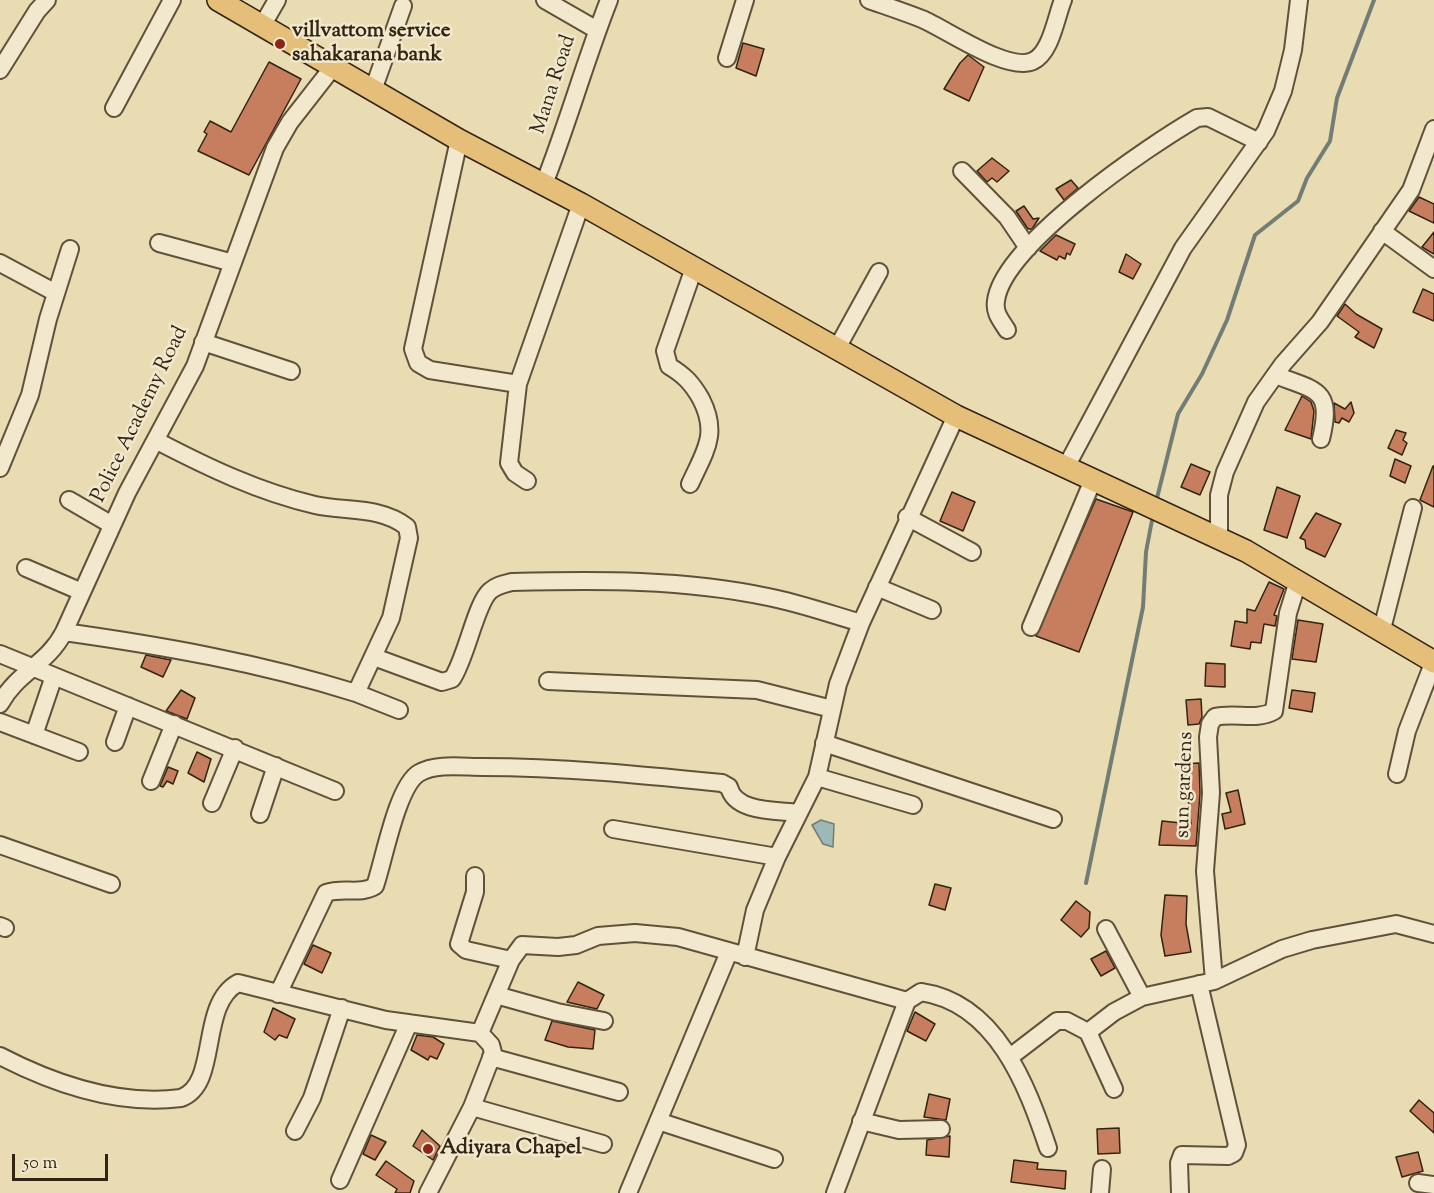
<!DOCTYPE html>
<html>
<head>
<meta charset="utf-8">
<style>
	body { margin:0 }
	#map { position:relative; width:1434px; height:1193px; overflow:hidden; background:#eadcb2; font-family:"Sorts Mill Goudy",serif }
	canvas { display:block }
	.scale { position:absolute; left:12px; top:1154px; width:96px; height:27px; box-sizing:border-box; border:3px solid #322412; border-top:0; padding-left:8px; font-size:18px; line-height:21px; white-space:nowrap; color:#322412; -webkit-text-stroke:4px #f1e8cd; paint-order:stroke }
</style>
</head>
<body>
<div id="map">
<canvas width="1434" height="1193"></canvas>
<div class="scale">50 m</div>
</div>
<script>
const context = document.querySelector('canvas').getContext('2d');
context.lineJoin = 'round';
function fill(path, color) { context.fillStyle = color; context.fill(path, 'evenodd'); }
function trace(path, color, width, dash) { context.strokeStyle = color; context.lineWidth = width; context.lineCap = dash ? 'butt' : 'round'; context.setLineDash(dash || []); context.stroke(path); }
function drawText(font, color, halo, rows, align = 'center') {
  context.font = font + ' "Sorts Mill Goudy",serif'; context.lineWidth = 5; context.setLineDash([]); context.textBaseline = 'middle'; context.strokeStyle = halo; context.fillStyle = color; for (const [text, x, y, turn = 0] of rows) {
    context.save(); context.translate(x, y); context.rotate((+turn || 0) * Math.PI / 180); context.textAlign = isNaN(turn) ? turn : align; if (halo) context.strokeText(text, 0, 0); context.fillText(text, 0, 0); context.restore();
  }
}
const water = new Path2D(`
	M821,820l13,4 -1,23 -10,-3 -11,-19z`);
fill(water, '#9db9b7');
trace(water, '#727d75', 1.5);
trace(new Path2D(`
	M1156,502l22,-88 24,-40 25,-54 28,-85 43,-34 9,-23 23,-37 7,-43 37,-98
	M1086,883l57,-276 3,-55 7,-37`), '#727d75', 4);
const building = new Path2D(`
	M743,43l21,6 -8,27 -20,-8z
	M968,55l16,12 -15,34 -25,-12 16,-26z
	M269,62l32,17 -52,96 -51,-24 9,-17 -3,-2 6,-11 21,11z
	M992,158l17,13 -12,11 -5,-4 -5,4 -10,-11z
	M1071,180l7,8 -14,12 -8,-11z
	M1419,197l15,7v19l-25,-12z
	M1024,206l9,13 6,-1 -7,11h-4l-12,-18z
	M1434,232v22l-12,-7z
	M1056,235l19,9 -5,11 -3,-2 -2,6 -6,-3 -2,4 -17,-9z
	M1126,254l15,10 -8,15 -14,-7z
	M1423,289l11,5v27l-21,-9z
	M1345,304l11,10 26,15 -8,19 -19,-11 4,-5 -22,-16z
	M1302,396l9,6 3,9 -3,28 -26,-9z
	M1351,402l3,11 -5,9 -7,-4 -3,5 -4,-1 -1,-19 11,6z
	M1396,430l10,3 -3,7 4,3 -5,12 -14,-7z
	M1395,459l16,7 -6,17 -15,-7z
	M1191,464l19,8 -10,23 -19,-8z
	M1433,466h1v41l-14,-7z
	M1277,487l23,9 -13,42 -23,-8z
	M952,492l23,10 -12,29 -23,-10z
	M1096,499l37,13 -54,140 -43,-16z
	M1316,513l25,11 -16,33 -19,-9 -1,-8 -5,-2z
	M1269,582l15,7 -10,26 3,1 -2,10 -11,-2 -3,19 -10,-1 -1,7 -19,-3 4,-25 12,2v-14l8,2z
	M1298,620l25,4 -7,38 -24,-3z
	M146,655l25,5 -8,17 -22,-10z
	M1206,663l19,1v23l-20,-1z
	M181,690l14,8 -8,21 -21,-8z
	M1292,690l23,3 -3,19 -23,-4z
	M1201,699l1,18 -3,7 -11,1 -2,-25z
	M197,752l14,7 -7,23 -16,-9z
	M1199,763l1,30 -4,53 -37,-1 3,-24 29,3 -7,-60z
	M168,767l10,4 -5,13 -6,-3 -4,6 -3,-1z
	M1238,790l7,34 -20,5 -3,-15 9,-2 -5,-19z
	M935,884l16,4 -6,22 -16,-5z
	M1165,895l22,1 -1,28 5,28 -26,4 -4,-21z
	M1076,901l14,11 -1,16 -8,9 -20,-17z
	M313,945l18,8 -9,20 -18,-9z
	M1106,951l9,17 -14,8 -10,-17z
	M578,982l26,13 -7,14 -30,-7z
	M273,1008l22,11 -8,19 -8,-3 -4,5 -11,-8z
	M915,1012l20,12 -9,17 -19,-10z
	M552,1021l43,9 -2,19 -25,-2 -23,-7z
	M417,1035l16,2 11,7 -7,15 -7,-3 -2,4 -17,-10z
	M929,1094l21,5 -4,21 -22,-3z
	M1419,1100l15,13v20l-24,-22z
	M1119,1128l1,25 -22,1 -1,-25z
	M422,1130l18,16 -7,14 -20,-14z
	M371,1135l15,7 -11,18 -12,-6z
	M950,1136l-1,21 -23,-2 1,-15z
	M1418,1152l5,19 -21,6 -6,-20z
	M1014,1160l24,3 -1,6 29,2 -1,18 -54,-7z
	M386,1161l28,20 -4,12h-15l2,-4 -21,-14z`);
fill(building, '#c77e5e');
trace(building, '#322412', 1.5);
const minor = new Path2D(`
	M545,0l52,30
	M869,0c17,6 35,12 53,19 24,10 86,54 111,42 18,-8 23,-44 30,-61
	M262,26l15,-26
	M727,58l18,-58
	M0,70l37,-59 10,-11
	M373,90l30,-84
	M114,108l58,-108
	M459,140l-46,209 5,14 12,7 88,14 -9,79 6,10 12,8
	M962,171l45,46 21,31
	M544,184c24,-61 41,-123 65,-184
	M1382,231l52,38
	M159,243l74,20
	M0,263l56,30
	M1007,330c-6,-10 -13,-17 -11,-29 6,-56 154,-156 201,-183l11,-1 51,25
	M203,342l88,29
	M836,350l43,-78
	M1275,375c42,16 58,14 46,64
	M518,384l63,-180
	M1066,467l117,-219 83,-117 17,-40 10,-41 6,-50
	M0,468l30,-73 18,-76 22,-70
	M690,484c15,-33 29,-50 11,-85 -9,-16 -17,-24 -32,-33l-4,-15 29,-83
	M69,500l43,25
	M907,517l65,35
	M1219,538v-43l6,-23 31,-70 27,-38 37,-42 91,-132 23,-61
	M26,568l56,24
	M877,587l55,23
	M1031,627l62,-147
	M1382,629l31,-121
	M64,632c100,14 196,31 292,61l35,-75 18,-80 -2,-11c-26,-21 -61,-15 -92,-22 -56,-13 -108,-38 -158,-64
	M0,654l335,137
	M374,657l68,25 10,-3c14,-20 24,-76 38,-88 7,-6 14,-7 22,-9 86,-2 171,-3 256,15 31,6 62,17 93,26
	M548,681l209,9 75,19
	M356,693l43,17
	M0,704c18,-33 47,-39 64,-72l63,-139 68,-127 80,-218 15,-26 43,-55
	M0,722l79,30
	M34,735l20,-59
	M115,742l13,-36
	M824,743l229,76
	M1397,774l10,-43 27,-70
	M817,777l96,28
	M151,781l23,-57
	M212,803l23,-55
	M260,814l16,-48
	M613,829l164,28
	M0,845l111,39
	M475,876v16l-16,52 7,6 45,10
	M0,926l5,2
	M1106,929l36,68
	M745,957l10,-47 22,-53 40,-80 21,-93 23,-61 95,-207
	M1214,981l-9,-110 6,-78 -3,-56 2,-13 5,-7c19,-5 42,4 59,-6l14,-98 10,-32
	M278,994l48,-101c17,-6 34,2 49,-7 9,-26 22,-100 44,-113 17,-10 44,-6 63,-6 81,0 160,8 240,16l7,4c6,26 48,23 70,26
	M496,995l61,17 47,9
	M480,1033l31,-73 11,-15 36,2 18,-2 22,-9 37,-3 43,4 229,64 14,-9c75,11 106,93 127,156
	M0,1056c56,29 118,50 181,42 39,-14 17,-93 57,-115l148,37 94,13 11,12 2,8 -21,54 -44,86
	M491,1057l128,35
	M1010,1057l47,-36h10l21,11
	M1114,1089l-26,-57 26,-20 28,-15 72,-16 68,-32 30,-9 84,-16 38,10
	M472,1107l131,37
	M658,1121l116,38
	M861,1121l38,9 42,-1
	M295,1131l17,-33 30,-90
	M340,1180l69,-157
	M1418,1183l16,2
	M628,1193l101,-241
	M835,1193l72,-192
	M1100,1193l2,-24
	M1180,1193l-1,-30 3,-8 46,1 6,-3 3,-8 -38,-161`);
const major = new Path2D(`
	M218,0l241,140 122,64 375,212 290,135 188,111`);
trace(minor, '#60523a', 20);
trace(major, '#322412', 24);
trace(minor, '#f1e8cd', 16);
trace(major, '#e5be79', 21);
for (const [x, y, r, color] of [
	[280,44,6,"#8f2418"],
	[428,1149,6,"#8f2418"]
]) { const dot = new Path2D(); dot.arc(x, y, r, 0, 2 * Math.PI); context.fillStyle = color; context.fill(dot); trace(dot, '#f1e8cd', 2); }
drawText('bold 21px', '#322412', '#f1e8cd', [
	["villvattom service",292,32],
	["sahakarana bank",292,56],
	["Adiyara Chapel",440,1149]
], 'left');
drawText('21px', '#322412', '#f1e8cd', [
	["Mana Road",555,85,-72],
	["Police Academy Road",141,415,-64],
	["sun gardens",1186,785,-88]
]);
</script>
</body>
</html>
